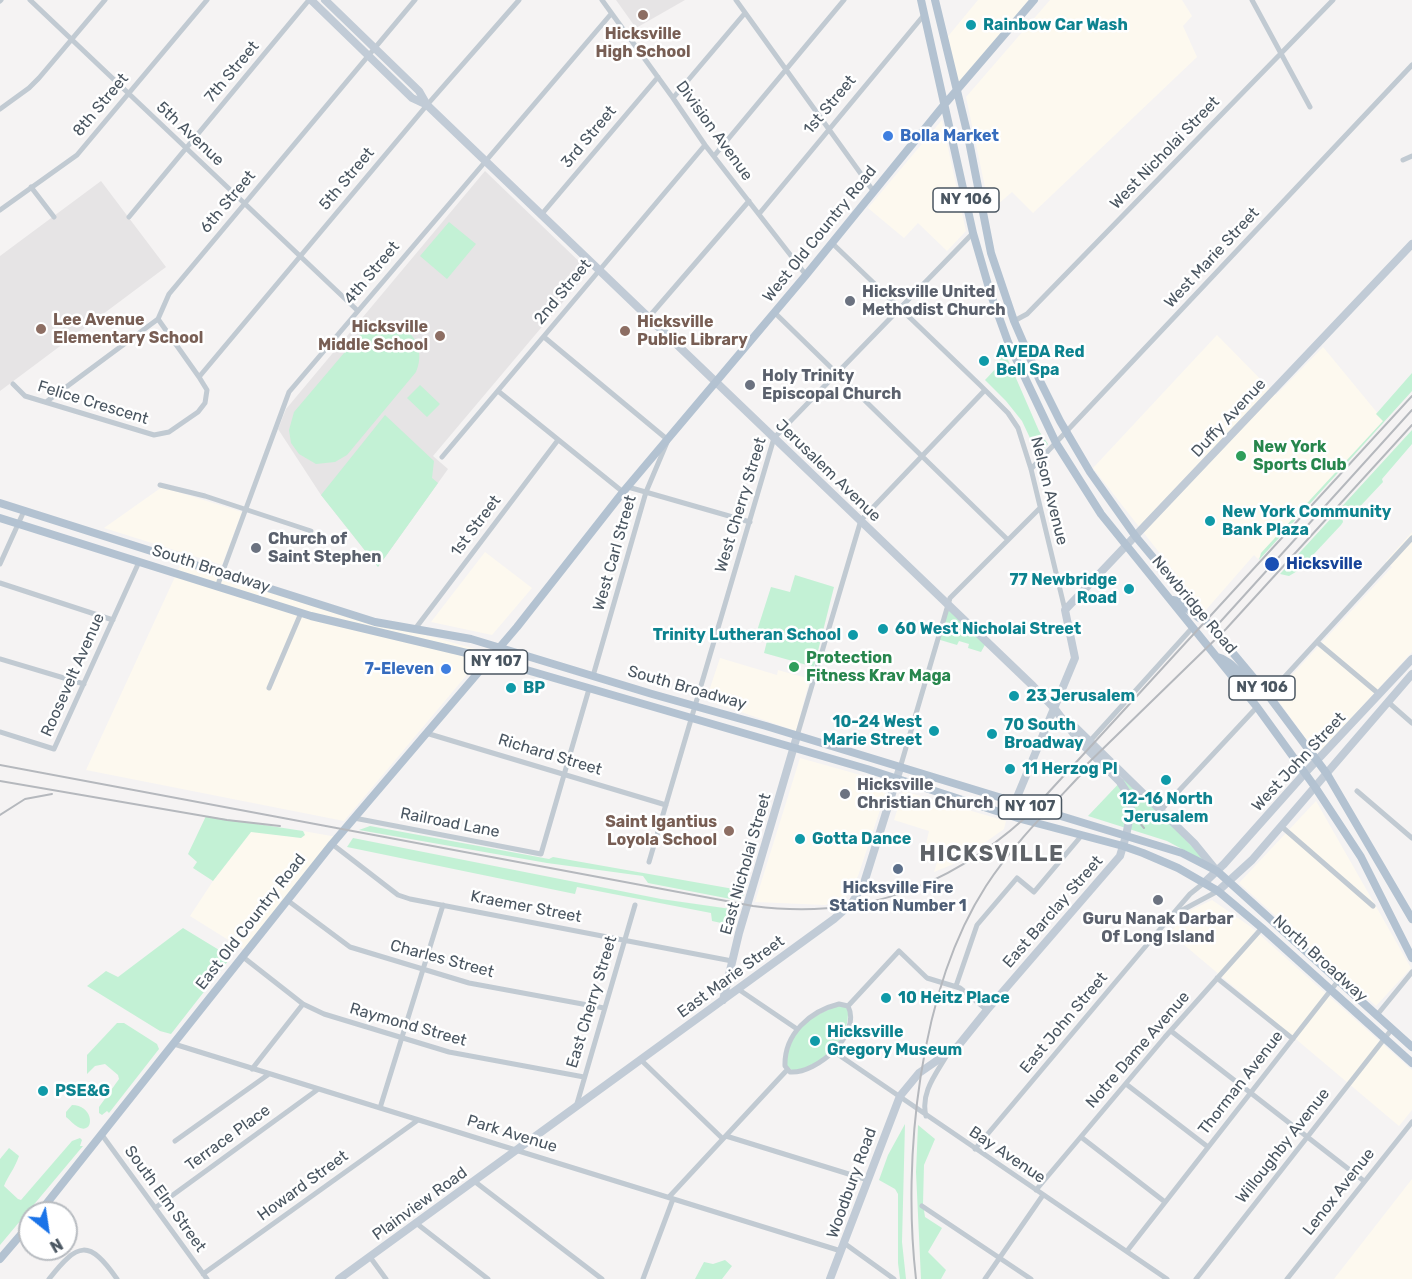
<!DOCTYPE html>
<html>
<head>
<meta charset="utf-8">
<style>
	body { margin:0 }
	#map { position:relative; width:1412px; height:1279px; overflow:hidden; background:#f5f3f3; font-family:Rubik,sans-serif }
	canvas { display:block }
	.north { position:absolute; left:18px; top:1201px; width:60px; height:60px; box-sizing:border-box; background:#fff; border:2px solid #b7bbc0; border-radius:50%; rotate:150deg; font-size:16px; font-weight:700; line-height:24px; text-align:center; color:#4a5661 }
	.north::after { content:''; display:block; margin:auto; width:21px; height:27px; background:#1a73e8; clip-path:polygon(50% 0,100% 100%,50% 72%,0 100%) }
</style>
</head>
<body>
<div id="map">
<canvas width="1412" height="1279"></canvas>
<div class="north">N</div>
</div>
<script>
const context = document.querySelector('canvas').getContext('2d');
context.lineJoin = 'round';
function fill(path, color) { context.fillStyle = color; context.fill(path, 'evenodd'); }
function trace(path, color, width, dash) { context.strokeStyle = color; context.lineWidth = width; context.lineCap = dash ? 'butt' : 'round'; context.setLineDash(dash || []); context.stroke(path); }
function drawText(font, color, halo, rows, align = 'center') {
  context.font = font + ' Rubik,sans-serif'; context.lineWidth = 5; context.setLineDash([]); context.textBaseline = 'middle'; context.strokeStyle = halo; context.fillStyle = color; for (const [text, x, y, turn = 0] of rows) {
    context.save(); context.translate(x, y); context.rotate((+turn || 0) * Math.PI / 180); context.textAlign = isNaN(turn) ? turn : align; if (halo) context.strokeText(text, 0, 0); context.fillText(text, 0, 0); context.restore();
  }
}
fill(new Path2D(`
	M978,0h56l-77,90 -12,-50z
	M1050,0h132l10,16 -9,10 14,31 -164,156 -21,-21 -22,19 -24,-114z
	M942,120l24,111 -19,20 -29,-28 -14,15 -36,-30z
	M1217,335l59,60 47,-48 61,74 -126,138 -4,-4 -49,56 -112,-143z
	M162,487l80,25 -20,53 -118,-37z
	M1412,532v120l-91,99h-6l-38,-52 1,-9 114,-123 -6,-6z
	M485,552l47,36 -40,47 -61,-13z
	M180,566l306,86 -142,169 -258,-51z
	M720,658l57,17 1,-5 32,9 -14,52 -90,-31z
	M800,758l89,25 -31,93 -14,24 -19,5 -70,-3z
	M903,791l103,30 -2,8 -48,34 -22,9 6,-19 -15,-5 4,-17 -35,-11z
	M1316,801l95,167 -35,38 -137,-123z
	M251,831l50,7 4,-5 -2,-2 34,6 -91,114 -56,-35 23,-35z
	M1212,900l39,27 161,143v40l-13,16 -229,-193 17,-21z
	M1412,1179v100h-78z`), '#fdf9ef');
fill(new Path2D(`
	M616,0h69l-49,28z
	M485,171l104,100 -156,185 15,13 -70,98 -57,-72 -43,-66 8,-20z
	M101,181l65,86 -166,124v-135z`), '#e6e4e5');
fill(new Path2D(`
	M449,222l27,22 -29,35 -27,-23z
	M378,323c29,-3 50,22 38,49l-69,83 -12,7 -19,2 -17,-10 -8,-11 -2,-13 5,-18 67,-79z
	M1002,346l37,85 9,13 -10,11 -16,-34 -16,-20 -21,-21 15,-16 -4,-16z
	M1412,373v18l-153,169 2,-7 122,-132 -7,-7z
	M420,385l20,19 -13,13 -20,-19z
	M385,415l49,46 -2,17 6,5 -60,84 -57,-72z
	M1412,430v14l-30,35 1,3 -32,34 -2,1 -2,-6 -6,2 2,9 -2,3 -42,45 -10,6 -9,-2z
	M795,575l39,12 -20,80 -50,-14 3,-12 -12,-4 16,-50 19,5z
	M948,607l38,36 -5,9 -13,-4 1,-4 -10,-3 -2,4 -20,-6z
	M1125,777l83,86 -41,-22 -79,-25z
	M206,816l97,15 2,4 -4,3 -50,-6 -38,49 -20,-13 4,-6 -9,-8z
	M370,826l179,33 4,-2 192,34 -4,10 -93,-18 -5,-7 -96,-13 -188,-33z
	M353,838l308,61 77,11 -3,16 -23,-5 -1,-8 -134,-26 -2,7 -228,-47z
	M183,928l41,25 4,3v5l-57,73 -11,-3 -73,-45 19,-15 12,6z
	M840,1005l8,2c2,37 -22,54 -54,65l-8,-7c1,-7 1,-17 5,-24 9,-19 30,-29 49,-36z
	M117,1023h7l33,21 2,5 -50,64 -2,-2 -5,4 -3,-2v-6l20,-28 -1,-4 -13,-11 -10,2 -8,8v-19z
	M72,1105c23,0 23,31 6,22 -4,-2 -8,-7 -12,-10v-5z
	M905,1124l-3,118 4,37h-6l-2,-16v-69l-3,-5 -16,-9 9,-25z
	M918,1125l17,14 -11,26 -1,39 2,13 17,11 -14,24 18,18 -5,9h-20l-5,-107z
	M80,1138l2,2 -2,6h3l-83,99v-86l9,-11 10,8c-4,12 -11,20 -15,30l14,13 3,1 51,-59z
	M725,1260l7,6 -10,13h-27l9,-17 9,2z`), '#c3f1d5');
trace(new Path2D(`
	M30,0l328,311
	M602,0l71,98 32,47 101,130
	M736,0l138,192
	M1252,0l58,107
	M0,1l1,-1
	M673,98l72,-85
	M0,109l29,-21 10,-10 66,-78
	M714,156l130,-156
	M1403,160l9,-4
	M31,187l23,30
	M0,210l77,-55 130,-155
	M759,214l165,-199
	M541,215l117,-138
	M129,217l180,-217
	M832,243l148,142 28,28 10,15 13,41 34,141
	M775,313l233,227
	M648,318l101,-117
	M1014,321l13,-7 306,-314
	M544,337l124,103 -22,52 -53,184
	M199,377l228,-272 92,-105
	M13,384l12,12 129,39 15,-3 29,-20 7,-9 2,-13 -8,-13 -41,-58
	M498,391l125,101
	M46,402l112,-83 11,-25 246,-294
	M442,457l263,-312
	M1031,469l381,-404
	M160,485l45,11 106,35
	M628,487l122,35
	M0,564l24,-53
	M0,583l113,37
	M217,587l72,-195 322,-378
	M415,629l143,-189
	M1317,642l62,52
	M0,659l84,25
	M269,688l32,-75
	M1268,695l144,-157
	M1388,702l24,21
	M0,732l54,17 85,-187
	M426,733l240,72
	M797,736l64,-216 124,-130
	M1090,741l103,-114
	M900,768l50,-170 90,-90
	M1357,791l55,47
	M1161,810l96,-103
	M354,818l187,36 48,-165
	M1281,826l92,80
	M332,844l66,51 12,4 322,62
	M649,862l125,-424 199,-205
	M287,900l63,47 119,36 135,25
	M1175,914l43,-23
	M243,957l60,47 21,10 125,38 135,25
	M1217,978l76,61
	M956,986l21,-61 40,-47 17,14 48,-57
	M738,989l59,40
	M839,1004l9,2c14,28 -31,68 -58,66l-5,-6c-1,-32 25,-55 54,-62z
	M848,1006l51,-55 28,27 33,10 27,22
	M1377,1015l35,-43
	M1171,1031l193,150
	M174,1044l667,207
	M833,1051l334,228
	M641,1060l82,79
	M252,1069l51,-65
	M1126,1084l82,63
	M576,1107l59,-202
	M380,1108l63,-203
	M926,1116c-6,-23 10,-42 21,-61
	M102,1135l105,144
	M726,1136l142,44
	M1081,1137l84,65
	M175,1141l94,-67
	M975,1149l202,-240 13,-15 15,-12
	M474,1181l128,98
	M1036,1190l129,-153 97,-109
	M669,1197l118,-127
	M922,1206l109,73
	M155,1208l162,-118
	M416,1223l72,56
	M844,1243l50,36
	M1127,1251l211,-270
	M370,1257l16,22
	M203,1274l215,-154
	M49,1279c29,-37 40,-40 68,0
	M643,1279l30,-80
	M985,1279l58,-84
	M1196,1279l196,-250
	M1287,1279l125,-157`), '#c1cad2', 5);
trace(new Path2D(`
	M311,0l101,98 15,7 606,581 21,22 26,34 40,40 9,14 2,14 -5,26 -6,20 -133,154 -29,36 -39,27 -19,23 -70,183
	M325,0l94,91 8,14
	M1069,721l125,122 22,27
	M1015,802l60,-144 -10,-48 347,-366
	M1205,882l19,-18 81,-91 107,-114
	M1218,891l34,-31 160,-186
	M723,1000l16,-67 58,-197
	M339,1279l495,-360 18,-16 12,-20 36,-115`), '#c1cbd6', 8);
trace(new Path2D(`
	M921,0l52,233 18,62 17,47 48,101 45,71 156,193 58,80 46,70 51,101
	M935,0l33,136 23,117 23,68 26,60 20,40 30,51 46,65 132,158 59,79 85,145
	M0,503l375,119 96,17 181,55 114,32 416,127 35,18 195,176
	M0,518l311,98 164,39 392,114 154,50 102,27 20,7 35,15 40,23 44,37 150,135
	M1173,600l5,1 21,17
	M1217,657c18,4 24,24 42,29
	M39,1213l293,-369 185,-217 106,-135 183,-217 138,-170 90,-105
	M0,1259l30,-35`), '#b3c2d1', 8);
trace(new Path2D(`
	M1212,631l200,-221
	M0,765l753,141c106,14 193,-17 272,-88l387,-422
	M1079,772l147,-143 186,-204
	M0,781l227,39 53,6
	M0,815l25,-16 27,-5
	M1139,822l5,6
	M916,1279c-14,-120 3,-289 70,-393 28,-43 66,-80 101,-118`), '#b5b8bd', 2);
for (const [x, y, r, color] of [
	[643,15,6,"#8d6e63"],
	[971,25,6,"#0f9aa8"],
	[888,136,6,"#3f7fe0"],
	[850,301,6,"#6b7280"],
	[41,329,6,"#8d6e63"],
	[625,331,6,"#8d6e63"],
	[440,336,6,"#8d6e63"],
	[984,361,6,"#0f9aa8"],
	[750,385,6,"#6b7280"],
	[1241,456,6,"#2e9e5b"],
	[1210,521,6,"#0f9aa8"],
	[256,548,6,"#6b7280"],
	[1272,564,8,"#1a4fb4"],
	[1129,589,6,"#0f9aa8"],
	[883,629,6,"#0f9aa8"],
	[853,635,6,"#0f9aa8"],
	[794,667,6,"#2e9e5b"],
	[446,669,6,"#3f7fe0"],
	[511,688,6,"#0f9aa8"],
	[1014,696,6,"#0f9aa8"],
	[934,731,6,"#0f9aa8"],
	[992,734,6,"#0f9aa8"],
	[1010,769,6,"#0f9aa8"],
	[1166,780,6,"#0f9aa8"],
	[845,794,6,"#6b7280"],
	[729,831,6,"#8d6e63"],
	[800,839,6,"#0f9aa8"],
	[898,869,6,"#5c6f8a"],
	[1158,900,6,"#6b7280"],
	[886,998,6,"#0f9aa8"],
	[815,1041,6,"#0f9aa8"],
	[43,1091,6,"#0f9aa8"]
]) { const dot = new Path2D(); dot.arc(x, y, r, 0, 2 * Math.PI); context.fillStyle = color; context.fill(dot); trace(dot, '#fff', 2); }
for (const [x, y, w] of [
	[966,200,66],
	[496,662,63],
	[1262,688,66],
	[1030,807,63]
]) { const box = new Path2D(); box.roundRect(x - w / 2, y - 12, w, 24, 4.5); context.fillStyle = '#fff'; context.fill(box); trace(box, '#4a5661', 1.5); }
drawText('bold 15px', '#4a5661', null, [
	["NY 106",966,200],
	["NY 107",496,662],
	["NY 106",1262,688],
	["NY 107",1030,807]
]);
drawText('bold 16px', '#0d838f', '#fff', [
	["Rainbow Car Wash",983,25],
	["AVEDA Red",996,352],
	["Bell Spa",996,370],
	["New York Community",1222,512],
	["Bank Plaza",1222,530],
	["77 Newbridge",1117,580,"right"],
	["Road",1117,598,"right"],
	["60 West Nicholai Street",895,629],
	["Trinity Lutheran School",841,635,"right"],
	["BP",523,688],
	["23 Jerusalem",1026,696],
	["10-24 West",922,722,"right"],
	["Marie Street",922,740,"right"],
	["70 South",1004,725],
	["Broadway",1004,743],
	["11 Herzog Pl",1022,769],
	["12-16 North",1166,799,"center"],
	["Jerusalem",1166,817,"center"],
	["Gotta Dance",812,839],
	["10 Heitz Place",898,998],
	["Hicksville",827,1032],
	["Gregory Museum",827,1050],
	["PSE&G",55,1091]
], 'left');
drawText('bold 16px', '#785e54', '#fff', [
	["Hicksville",643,34,"center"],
	["High School",643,52,"center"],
	["Lee Avenue",53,320],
	["Elementary School",53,338],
	["Hicksville",637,322],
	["Public Library",637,340],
	["Hicksville",428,327,"right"],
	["Middle School",428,345,"right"],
	["Saint Igantius",717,822,"right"],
	["Loyola School",717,840,"right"]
], 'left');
drawText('16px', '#4a5661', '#fff', [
	["7th Street",232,72,-50],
	["8th Street",101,105,-50],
	["1st Street",830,105,-50],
	["Division Avenue",714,131,54],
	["5th Avenue",190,134,43],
	["3rd Street",589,137,-50],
	["West Nicholai Street",1165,153,-46],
	["5th Street",347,179,-50],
	["6th Street",228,202,-50],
	["West Old Country Road",820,234,-51],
	["West Marie Street",1212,258,-47],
	["4th Street",372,273,-50],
	["2nd Street",563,292,-50],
	["Felice Crescent",93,403,17],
	["Duffy Avenue",1229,418,-47],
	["Jerusalem Avenue",828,471,44],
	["Nelson Avenue",1049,491,76],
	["West Cherry Street",741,505,-73],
	["1st Street",476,526,-53],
	["West Carl Street",615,553,-74],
	["South Broadway",211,569,18],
	["Newbridge Road",1194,605,50],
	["Roosevelt Avenue",73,675,-66],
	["South Broadway",687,688,16],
	["Richard Street",550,755,17],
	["West John Street",1299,762,-47],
	["Railroad Lane",450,823,11],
	["East Nicholai Street",746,864,-74],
	["Kraemer Street",526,907,11],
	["East Barclay Street",1053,912,-49],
	["East Old Country Road",251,922,-52],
	["Charles Street",442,959,15],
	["North Broadway",1320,959,42],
	["East Marie Street",731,977,-36],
	["East Cherry Street",592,1002,-73],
	["East John Street",1064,1023,-50],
	["Raymond Street",408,1025,16],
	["Notre Dame Avenue",1138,1050,-49],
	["Thorman Avenue",1241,1083,-52],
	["Park Avenue",512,1134,17],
	["Terrace Place",228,1138,-36],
	["Willoughby Avenue",1283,1146,-52],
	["Bay Avenue",1007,1155,34],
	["Woodbury Road",852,1183,-70],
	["Howard Street",303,1186,-36],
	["Lenox Avenue",1339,1192,-52],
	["South Elm Street",165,1199,54],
	["Plainview Road",420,1204,-36]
]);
drawText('bold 16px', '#366cbe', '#fff', [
	["Bolla Market",900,136],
	["7-Eleven",434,669,"right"]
], 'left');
drawText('bold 16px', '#5b616d', '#fff', [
	["Hicksville United",862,292],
	["Methodist Church",862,310],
	["Holy Trinity",762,376],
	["Episcopal Church",762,394],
	["Church of",268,539],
	["Saint Stephen",268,557],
	["Hicksville",857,785],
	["Christian Church",857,803],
	["Guru Nanak Darbar",1158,919,"center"],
	["Of Long Island",1158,937,"center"]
], 'left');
drawText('bold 16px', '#27864d', '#fff', [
	["New York",1253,447],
	["Sports Club",1253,465],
	["Protection",806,658],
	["Fitness Krav Maga",806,676]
], 'left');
drawText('bold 16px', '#164399', '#fff', [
	["Hicksville",1286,564]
], 'left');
drawText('bold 16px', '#4e5e75', '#fff', [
	["Hicksville Fire",898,888],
	["Station Number 1",898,906]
]);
context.letterSpacing = '1.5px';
drawText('bold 22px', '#5f6368', '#fff', [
	["HICKSVILLE",992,855]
]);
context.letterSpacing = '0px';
</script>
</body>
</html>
